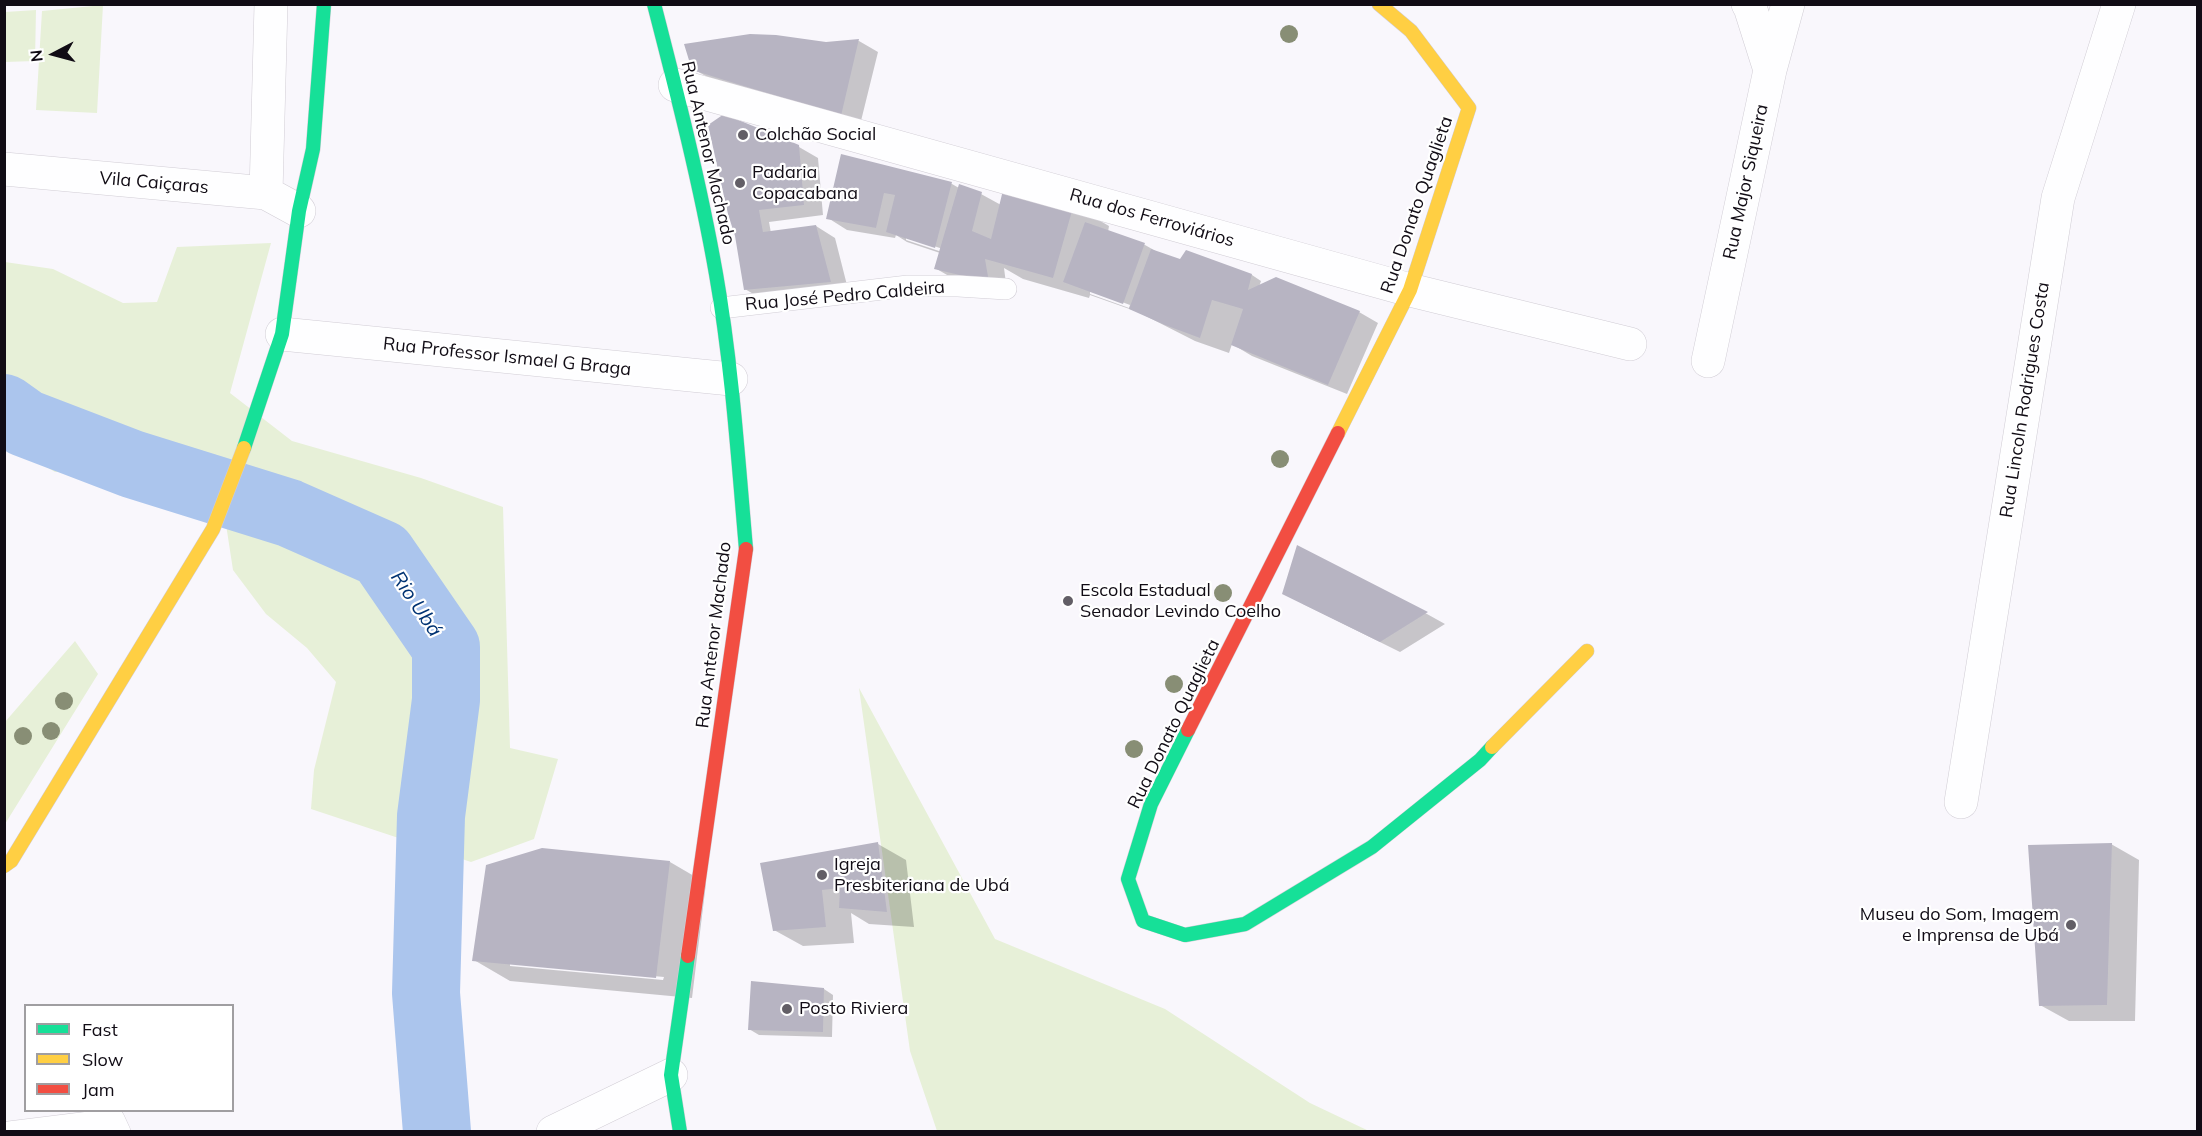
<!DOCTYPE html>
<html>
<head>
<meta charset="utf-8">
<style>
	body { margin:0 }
	#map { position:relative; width:2202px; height:1136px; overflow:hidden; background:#f9f7fc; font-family:Mulish,sans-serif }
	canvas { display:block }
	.frame { position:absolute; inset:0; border:6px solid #110c15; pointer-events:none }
	.legend { position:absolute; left:24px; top:1004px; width:210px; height:108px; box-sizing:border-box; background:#fff; border:2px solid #a09ea1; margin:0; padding:8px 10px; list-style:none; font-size:18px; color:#110c15 }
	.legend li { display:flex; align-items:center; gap:12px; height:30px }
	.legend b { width:30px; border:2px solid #a09ea1 }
	.north { position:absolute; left:24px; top:24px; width:60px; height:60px; -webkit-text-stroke:4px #fff; paint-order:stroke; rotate:264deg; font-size:16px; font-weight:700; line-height:24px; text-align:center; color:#110c15 }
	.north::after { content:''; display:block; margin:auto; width:21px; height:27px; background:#110c15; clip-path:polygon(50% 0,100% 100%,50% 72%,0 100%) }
</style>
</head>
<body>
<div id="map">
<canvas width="2202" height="1136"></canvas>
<div class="frame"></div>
<ul class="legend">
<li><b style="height:8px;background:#16e098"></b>Fast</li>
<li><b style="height:8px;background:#ffcf43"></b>Slow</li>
<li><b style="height:8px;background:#f24e42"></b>Jam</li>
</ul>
<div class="north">N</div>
</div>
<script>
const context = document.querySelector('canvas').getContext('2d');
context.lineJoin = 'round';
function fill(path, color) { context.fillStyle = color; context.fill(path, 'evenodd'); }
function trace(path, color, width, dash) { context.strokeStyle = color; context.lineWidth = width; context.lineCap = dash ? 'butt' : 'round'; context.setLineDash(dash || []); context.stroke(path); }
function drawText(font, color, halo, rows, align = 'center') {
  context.font = font + ' Mulish,sans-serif'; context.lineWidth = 4.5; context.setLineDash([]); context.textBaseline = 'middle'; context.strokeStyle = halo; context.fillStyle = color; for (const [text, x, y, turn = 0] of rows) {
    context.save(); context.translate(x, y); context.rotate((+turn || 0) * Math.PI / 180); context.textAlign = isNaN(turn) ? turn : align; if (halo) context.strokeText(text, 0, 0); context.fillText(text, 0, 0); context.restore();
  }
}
fill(new Path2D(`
	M103,5l-6,108 -61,-3 6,-99z
	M36,10l-1,51 -30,1v-50z
	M271,243l-41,150 62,48 129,37 82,29 7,241 48,11 -24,80 -63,23 -160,-53 3,-39 22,-88 -29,-34 -41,-34 -33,-44 -12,-78 -89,-28 -77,8 -50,-30v-180l48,7 70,34 34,-1 20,-55z
	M75,641l23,33 -93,150v-102z
	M859,688l136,251 170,70 145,94 59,28h-432l-27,-80z`), '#e7f0d8');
fill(new Path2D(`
	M859,41l19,11 -18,73 -147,-45 -20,-11 132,-25z
	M799,147l19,11 5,57 -54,7 2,11 45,-7 19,12 14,55 -84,8 -20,-12 -8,-54z
	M842,156l110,28 7,4 22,6 20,11h72l36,21 -1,6 37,13 16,9 20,7 71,14 9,6 -2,6 100,25 19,11 -31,71 -95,-38 -20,-12 -3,9 -34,-12 -57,-29 -48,-17 -1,3 -66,-19 -19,-11 3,23 -53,-12 -19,-11 5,-15 -33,-11 -11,-7 -1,3 -48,-8 -19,-12zM906,237l37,12 -1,3 -36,-12zM1090,290l40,15 -1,3 -39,-14z
	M1298,548l129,66 18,10 -45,28 -97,-48z
	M878,844l28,16 8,67 -45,-3 -18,-11 3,30 -51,3 -29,-16 -13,-66z
	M2111,844l28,16 -4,161h-66l-29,-16z
	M670,862l36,21 -14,115 -182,-17 -36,-21zM510,963l154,14 -1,3 -153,-14z
	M824,989l9,6 -1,42 -73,-2 -10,-6z`), '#0003');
trace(new Path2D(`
	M4,408l21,15 107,41 157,49 93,41 64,93v53l-15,116 -5,177 11,139`), '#abc5ed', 68);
fill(new Path2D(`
	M750,34l26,1 50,7 33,-3 -18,77 -149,-46 -8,-26z
	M724,114l75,31 5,60 -45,5 4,22 53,-7 15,57 -87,8 -9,-54 -7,-22 -20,-89z
	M841,154l111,28 -17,66 -49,-16 9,-37 -11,-2 -8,35 -50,-9z
	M1005,182l69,22 -21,74 -68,-19 4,23 -55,-13 25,-85 23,8 -10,39 19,8z
	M1085,222l60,21 -22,61 -60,-22z
	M1151,249l29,10 6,-9 66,24 -4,16 28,-13 84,34 -32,74 -97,-40 12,-36 -31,-9 -12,38 -35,-13 -36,-16z
	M1297,545l131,67 -48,30 -98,-48z
	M878,842l9,70 -48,-4 1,-20 -18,2 4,37 -53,4 -13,-68z
	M2112,843l-5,162 -68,1 -11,-161z
	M542,848l128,13 -14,117 -184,-17 14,-96z
	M751,981l73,7 -1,44 -75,-2z`), '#b7b4c2');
const lane = new Path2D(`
	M721,308l187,-22h50l48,3
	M9,1132l105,-13 6,13`);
const street = new Path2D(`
	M1748,4l2,3 20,63
	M675,85l735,205 220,54
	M4,169l262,24 33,18
	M266,193l5,-189
	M282,334l449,45
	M1708,361l62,-291 18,-66
	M1961,802l97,-604 61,-194
	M553,1132l118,-57`);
const fast = new Path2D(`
	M654,4c23,89 46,179 62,270 16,91 22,184 30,275
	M244,448l38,-114 17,-123 14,-62 11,-145
	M1188,730l-37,74 -23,75 15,42 42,14 60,-11 127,-77 108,-87 12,-13
	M680,1132l-9,-57 17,-119`);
const slow = new Path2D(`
	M1338,433l72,-143 59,-182 -58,-77 -32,-27
	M1492,747l95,-96
	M4,866l7,-5 202,-332 31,-81`);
const jam = new Path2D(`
	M1188,730l150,-297
	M688,956l58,-407`);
trace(lane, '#d1cdd5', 22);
trace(street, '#d1cdd5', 34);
trace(fast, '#d1cdd5', 15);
trace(slow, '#d1cdd5', 15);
trace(jam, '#d1cdd5', 15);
trace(lane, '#fefeff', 21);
trace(street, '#fefeff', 33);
trace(fast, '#16e098', 14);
trace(slow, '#ffcf43', 14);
trace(jam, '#f24e42', 14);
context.fillStyle = '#888e75';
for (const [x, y] of [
	[1289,34],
	[1280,459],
	[1223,593],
	[1174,684],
	[64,701],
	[51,731],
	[23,736],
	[1134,749]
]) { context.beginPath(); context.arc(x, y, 9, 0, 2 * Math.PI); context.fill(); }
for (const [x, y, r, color] of [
	[743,135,6,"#625e66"],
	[740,183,6,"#625e66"],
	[1068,601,6,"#625e66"],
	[822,875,6,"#625e66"],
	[2071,925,6,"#625e66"],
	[787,1009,6,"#625e66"]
]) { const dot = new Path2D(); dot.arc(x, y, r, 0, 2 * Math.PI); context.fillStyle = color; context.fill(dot); trace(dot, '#fff', 2); }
drawText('18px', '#110c15', '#fff', [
	["Colchão Social",755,135],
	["Padaria",752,173],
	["Copacabana",752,194],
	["Escola Estadual",1080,591],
	["Senador Levindo Coelho",1080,612],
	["Igreja",834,865],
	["Presbiteriana de Ubá",834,886],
	["Museu do Som, Imagem",2059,915,"right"],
	["e Imprensa de Ubá",2059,936,"right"],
	["Posto Riviera",799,1009]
], 'left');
drawText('18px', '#110c15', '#fff', [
	["Rua Antenor Machado",708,153,77],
	["Rua Major Siqueira",1746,182,-78],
	["Vila Caiçaras",154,183,5],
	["Rua Donato Quaglieta",1417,205,-71],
	["Rua dos Ferroviários",1152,218,16],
	["Rua José Pedro Caldeira",845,296,-5],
	["Rua Professor Ismael G Braga",507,357,6],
	["Rua Lincoln Rodrigues Costa",2025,400,-81],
	["Rua Antenor Machado",714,635,-83],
	["Rua Donato Quaglieta",1174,724,-64]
]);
drawText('italic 20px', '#003373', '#fff', [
	["Rio Ubá",416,604,56]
]);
</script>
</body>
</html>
